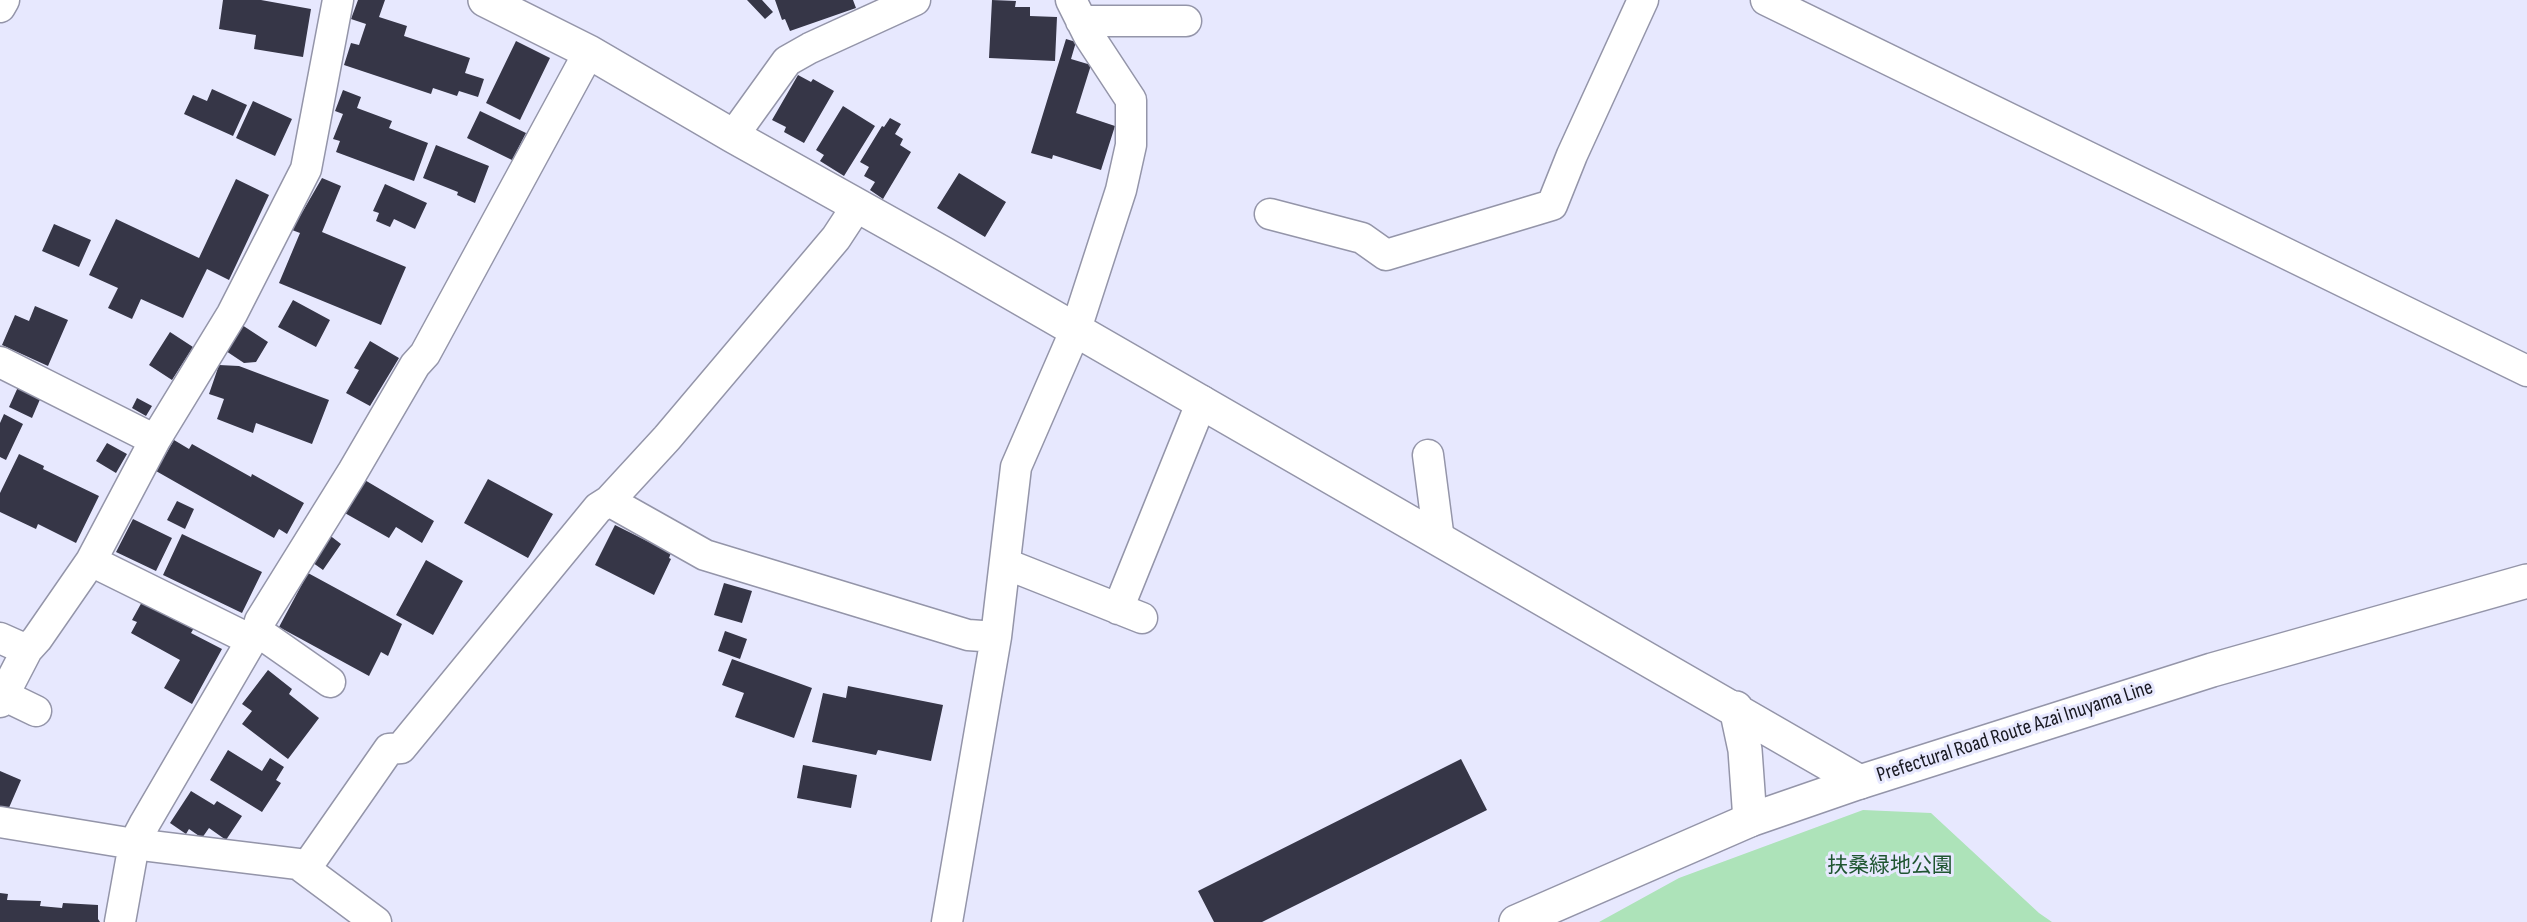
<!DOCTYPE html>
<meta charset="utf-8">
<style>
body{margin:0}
canvas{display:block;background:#e7e8fe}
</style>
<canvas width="2527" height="922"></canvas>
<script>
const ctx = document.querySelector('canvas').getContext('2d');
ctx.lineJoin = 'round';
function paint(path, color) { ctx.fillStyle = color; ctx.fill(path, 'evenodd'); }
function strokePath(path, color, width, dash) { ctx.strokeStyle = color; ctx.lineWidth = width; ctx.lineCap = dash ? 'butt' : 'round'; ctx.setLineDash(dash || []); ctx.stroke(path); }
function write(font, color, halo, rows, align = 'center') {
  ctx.font = font + ' "Sofia Sans Condensed","Noto Sans JP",sans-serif'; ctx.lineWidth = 6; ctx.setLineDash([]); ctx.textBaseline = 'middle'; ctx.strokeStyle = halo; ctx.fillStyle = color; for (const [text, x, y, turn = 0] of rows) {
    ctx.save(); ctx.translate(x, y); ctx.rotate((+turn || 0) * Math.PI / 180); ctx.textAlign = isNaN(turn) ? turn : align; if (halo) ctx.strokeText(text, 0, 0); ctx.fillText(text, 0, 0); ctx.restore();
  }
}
paint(new Path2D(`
 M1863,810L1931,813L2039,913L2052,922H1599L1679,878Z`), '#ade3b9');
paint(new Path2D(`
 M223,0H261L311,9L303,57L254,49L256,35L219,29Z
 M358,0H385L379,17L407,26L404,36L470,58L465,73L484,79L478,97L459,91L457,96L433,88L431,94L344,65L351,43L359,45L366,24L351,19Z
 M747,0H762L773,12L765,19Z
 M775,0H853L856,8L790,31L785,19L782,20Z
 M992,0L1016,1L1015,7H1030V16L1057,17L1055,61L989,58Z
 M1066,39L1076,42L1071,59L1091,65L1076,113L1115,126L1101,170L1053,155L1052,159L1031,153Z
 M516,41L550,58L520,120L486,103Z
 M798,75L811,82L813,79L834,91L804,143L784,132L786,127L772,120Z
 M212,89L247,105L233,136L184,114L193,95L207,101Z
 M343,90L361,97L357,108L392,121L389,128L428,143L414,181L336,152L340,141L333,139L343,114L335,111Z
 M253,101L292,119L275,156L236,138Z
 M843,106L875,126L844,176L820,161L824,155L816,150Z
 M480,111L526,133L512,160L467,138Z
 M890,118L901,124L895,134L903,139L900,145L911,152L883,199L870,190L875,182L864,176L869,167L860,162L882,126L884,127Z
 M436,145L489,166L475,203L457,195L458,192L423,178Z
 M959,173L1006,202L985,237L937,208Z
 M322,178L341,186L322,232L406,267L381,325L279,283L300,233L292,230Z
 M236,179L269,195L229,280L207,269L183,318L141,299L132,319L108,308L118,288L89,275L116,219L199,258Z
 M385,184L427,203L415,229L394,219L390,227L376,221L379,213L373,211Z
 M54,224L91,240L79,267L42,251Z
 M293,300L330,320L316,347L278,327Z
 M35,306L68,320L48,366L2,345L15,315L29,321Z
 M242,325L268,342L256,362L244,363L226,351Z
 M170,332L193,347L172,380L149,365Z
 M370,341L399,358L370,406L346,393L359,370L354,368Z
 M219,365L239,366L329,400L312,444L256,423L253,433L217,419L224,399L209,394Z
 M18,387L41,397L32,418L9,407Z
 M137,398L152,406L146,416L132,408Z
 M4,414L23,424L6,460L0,457V423Z
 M174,440L189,449L192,444L251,477L252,474L304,503L287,534L279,529L274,538L156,471Z
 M107,443L127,454L116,473L96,461Z
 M19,454L44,466L43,469L99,496L76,543L38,524L36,529L0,512V493Z
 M363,479L434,521L422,543L396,527L389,538L343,512Z
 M488,479L553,514L528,558L464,523Z
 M177,501L194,509L185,529L167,520Z
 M133,519L172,538L156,571L116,552Z
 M615,525L671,553L669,558L671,559L654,595L595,565Z
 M182,534L262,572L242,613L163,575Z
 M328,534L341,544L323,570L309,560Z
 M426,560L463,581L433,635L396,615Z
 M308,573L402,624L388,656L381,652L369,676L279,627Z
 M724,583L752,591L742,623L714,615Z
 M143,600L194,628L191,633L222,649L192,704L164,688L180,660L131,633L137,622L132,620Z
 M725,631L747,639L740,659L718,651Z
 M732,659L812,688L794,738L735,717L744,693L722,685Z
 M268,670L292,689L289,694L319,718L288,759L242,724L252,711L242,704Z
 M848,686L943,705L931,761L878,750L876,755L812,742L823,693L846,698Z
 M228,750L262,771L270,758L284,767L276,780L281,783L262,812L210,780Z
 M1461,759L1487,810L1262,922H1214L1198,891Z
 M803,765L857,775L851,808L797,798Z
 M0,771L21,780L8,810L0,806Z
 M191,791L214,805L217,801L242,816L226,840L209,828L202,838L189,829L186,834L170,823Z
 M0,893L8,894L7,900L41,901L40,906L62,908L63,903L98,905V919L100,922H0Z`), '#363647');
const minor = new Path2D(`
 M1766,0L2527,371
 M0,7L4,0
 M1081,21H1186
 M733,136L787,61L810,48L915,0
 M857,206L836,238L667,438L609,501L705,555L968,635L996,637
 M1270,214L1362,238L1386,255L1552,205L1572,155L1643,0
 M0,362L155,440
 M1428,455L1439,540
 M91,561L251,640
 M1006,564L1142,618
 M1118,609L1202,401
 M257,631L330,682
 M0,638L27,650
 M3,695L36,711
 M0,702L27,650L37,639L91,561L155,440L232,314L306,169L338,0
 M0,822L134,844L298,864L376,922
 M306,868L389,749L401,748L598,508L609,501
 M120,922L134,844L145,823L257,631L260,621L352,473L415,365L425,354L589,52
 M947,922L996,637L1016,467L1076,329L1121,190L1131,145V100L1089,36L1071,0`);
const tertiary = new Path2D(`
 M485,0L589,52L733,136L944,254L1860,782
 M1736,708L1745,750L1750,820`);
const secondary = new Path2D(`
 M1516,922L1750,820L1860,782L2212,670L2527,581`);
strokePath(minor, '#9495a9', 33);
strokePath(tertiary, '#9495a9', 36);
strokePath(secondary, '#9495a9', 36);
strokePath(minor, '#fff', 30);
strokePath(tertiary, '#fff', 33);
strokePath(secondary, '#fff', 33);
write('21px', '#181820', '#e7e8fe', [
 ["Prefectural Road Route Azai Inuyama Line",2015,732,-18]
]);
write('21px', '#1f5531', '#e7e8fe', [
 ["扶桑緑地公園",1890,867]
]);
</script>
